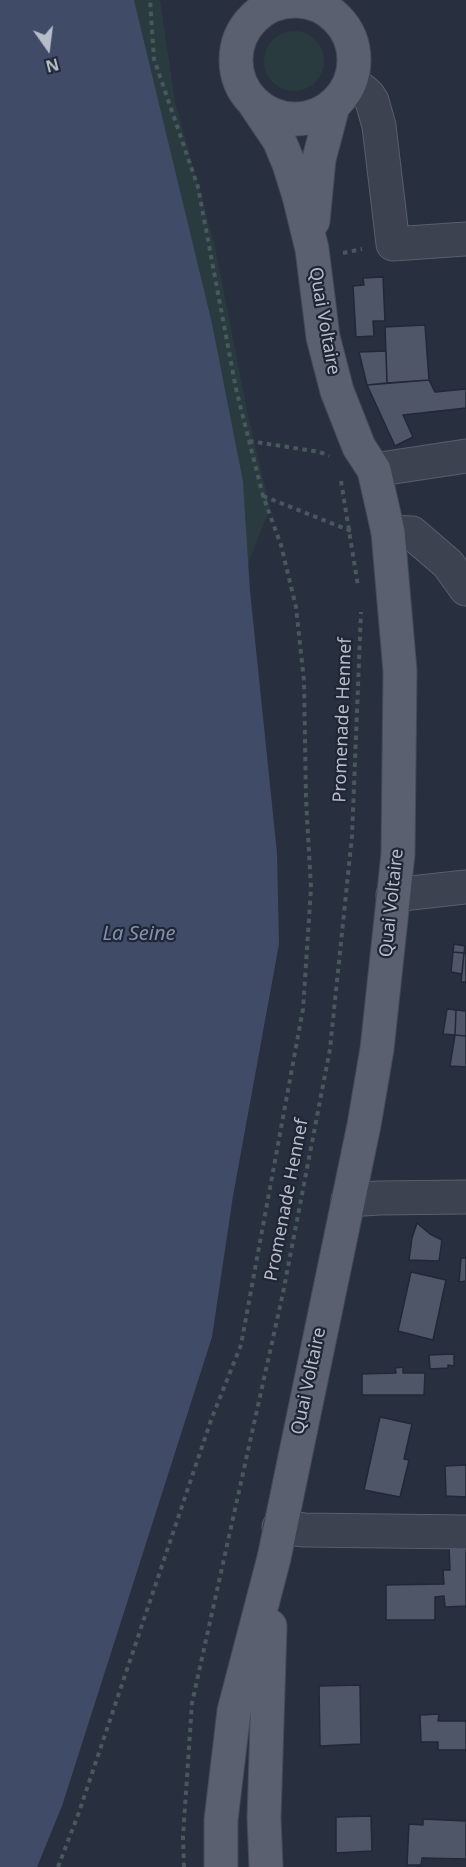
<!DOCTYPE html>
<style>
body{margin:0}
#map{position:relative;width:466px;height:1867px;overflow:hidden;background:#282f3f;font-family:"Noto Sans",sans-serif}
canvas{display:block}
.north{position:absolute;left:18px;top:18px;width:60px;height:60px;-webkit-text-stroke:4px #202635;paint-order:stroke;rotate:166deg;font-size:16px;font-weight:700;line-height:24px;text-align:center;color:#b8bdca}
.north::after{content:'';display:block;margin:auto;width:21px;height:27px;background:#b8bdca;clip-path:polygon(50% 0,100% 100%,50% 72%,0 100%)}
</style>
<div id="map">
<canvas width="466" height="1867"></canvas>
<div class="north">N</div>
</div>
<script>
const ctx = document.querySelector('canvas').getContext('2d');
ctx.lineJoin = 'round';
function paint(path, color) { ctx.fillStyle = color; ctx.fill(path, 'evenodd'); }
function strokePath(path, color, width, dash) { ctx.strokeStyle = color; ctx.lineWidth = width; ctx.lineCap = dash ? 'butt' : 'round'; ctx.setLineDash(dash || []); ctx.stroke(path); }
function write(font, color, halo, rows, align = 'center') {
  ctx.font = font + ' "Noto Sans",sans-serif'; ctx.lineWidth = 4.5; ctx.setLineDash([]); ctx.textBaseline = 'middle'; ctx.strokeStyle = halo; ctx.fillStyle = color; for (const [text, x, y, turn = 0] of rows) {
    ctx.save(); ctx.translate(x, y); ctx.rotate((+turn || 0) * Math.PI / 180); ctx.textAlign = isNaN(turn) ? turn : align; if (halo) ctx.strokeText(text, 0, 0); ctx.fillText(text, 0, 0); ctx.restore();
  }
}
paint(new Path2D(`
 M134,0H160L175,102L215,247L248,415L270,508L248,564L243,481L212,323Z
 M264 61a30 30 0 1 1 60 0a30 30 0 1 1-60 0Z`), '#2a3b40');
paint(new Path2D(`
 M0,0H134L212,323L243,481L250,591L277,853L279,944L233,1196L212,1337L62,1806L37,1867H0Z`), '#3f4b67');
const building = new Path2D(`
 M383,277L385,321H373L374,336L356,337L353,286L364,285L363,278Z
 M425,325L429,380L387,383L385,327Z
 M386,351L387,383L367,385L359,352Z
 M429,380L435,392L466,389V408L403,415L413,437L395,446L367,385Z
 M454,944L465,946L464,953L453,952Z
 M453,952L464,953L462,974L451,972Z
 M464,953H466V982H461Z
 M447,1009L456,1010L455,1035L443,1034Z
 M456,1010L466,1011V1036L455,1035Z
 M455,1035L466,1036V1067L450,1066Z
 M417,1223L430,1234L442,1240L439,1261L409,1260L412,1238Z
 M461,1258H466V1281L459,1282Z
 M411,1272L446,1280L433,1340L398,1331Z
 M454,1354V1366L448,1365V1368L430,1369L429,1355Z
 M403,1367V1373H425L424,1395H362V1374L396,1373L395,1368Z
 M380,1417L412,1424L404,1459L409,1460L400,1497L364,1490Z
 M466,1465V1497L446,1496L445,1466Z
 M449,1546H466V1606L445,1607L444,1596L435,1597V1620H386V1585L444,1584L443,1570H450Z
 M360,1685L361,1744L320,1746L319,1686Z
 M439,1714L438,1721H466V1750H438V1742H421L420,1715Z
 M371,1816L372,1851L336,1853V1817Z
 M423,1819L466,1821V1859L422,1858L421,1865H407L409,1824L423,1825Z`);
paint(building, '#4e5668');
strokePath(building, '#222837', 1.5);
const minor = new Path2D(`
 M350,83L361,89L368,95L372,101L379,126L393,244L466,239
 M374,470L466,456
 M388,532L412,533L448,564L466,589
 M393,895L466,887
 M348,1200L379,1198L466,1197
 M279,1527L304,1530L466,1532`);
const major = new Path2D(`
 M236 60a59 59 0 1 1 118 0a59 59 0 1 1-118 0Z
 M313,221L319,159L333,106
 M221,1867V1820L234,1711L274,1558L364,1125L377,1049L398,854L400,671L388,532L374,470L359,447L337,391L323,337L312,249L299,196L289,164L279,140L254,103
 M266,1867L264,1818L270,1626`);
strokePath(minor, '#595f6d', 35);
strokePath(major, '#454a59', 35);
strokePath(new Path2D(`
 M343,253L362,249
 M249,441L320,452L329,456
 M341,481L358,586
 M263,496L351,531
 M58,1867L78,1815L211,1420L241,1345L303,1009L311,888L306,799L304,681L296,607L281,545L263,496L236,389L198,187L154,59L150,0
 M184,1867L183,1837L192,1703L283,1293L330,1049L352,836L361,612`), '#48585d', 4, [4.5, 4.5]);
strokePath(minor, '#3c424f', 33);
strokePath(major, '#5a606f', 33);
write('18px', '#b8bdca', '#202635', [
 ["Quai Voltaire",324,321,80],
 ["Promenade Hennef",343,720,-88],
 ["Quai Voltaire",392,903,-84],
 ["Promenade Hennef",287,1200,-79],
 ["Quai Voltaire",309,1381,-78]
]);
write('italic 20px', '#8290af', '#202635', [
 ["La Seine",139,934]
]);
</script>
